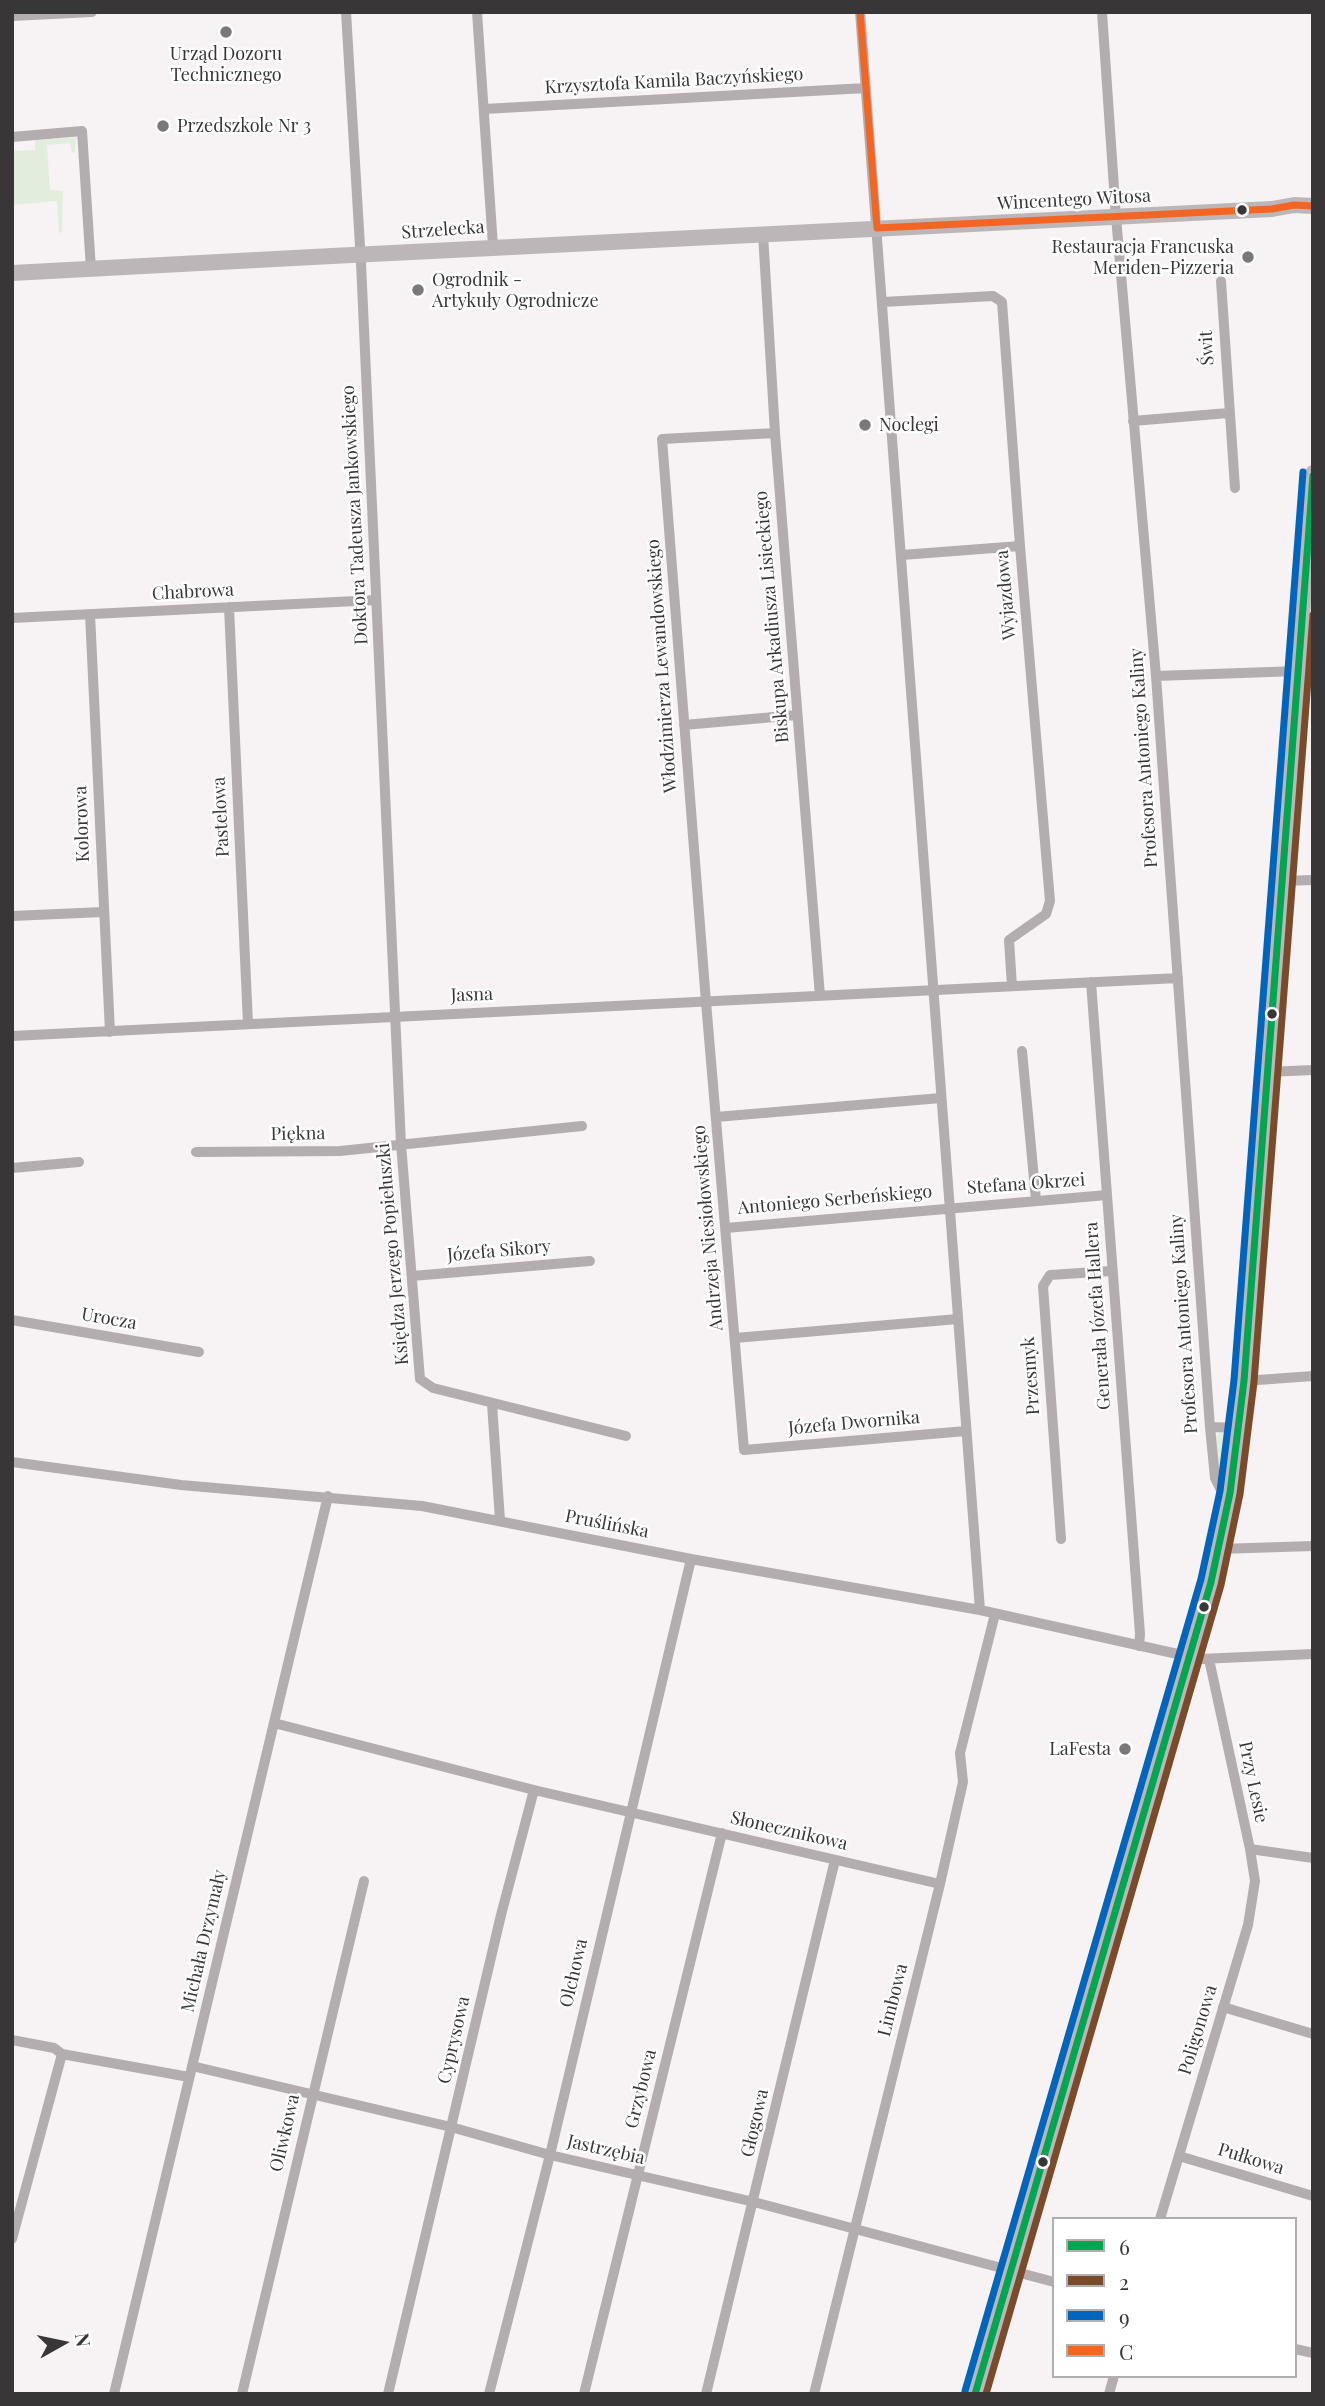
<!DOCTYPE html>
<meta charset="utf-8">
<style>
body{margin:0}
#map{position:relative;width:1325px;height:2406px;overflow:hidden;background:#f7f2f4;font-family:"Playfair Display",serif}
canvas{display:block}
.frame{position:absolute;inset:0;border:14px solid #393637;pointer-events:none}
.legend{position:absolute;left:1052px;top:2217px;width:245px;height:161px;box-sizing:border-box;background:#fff;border:2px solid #b0afaf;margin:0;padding:9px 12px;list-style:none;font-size:21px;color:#393637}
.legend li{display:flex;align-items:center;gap:14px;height:35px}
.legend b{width:35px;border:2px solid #b0afaf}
.north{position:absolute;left:28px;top:2308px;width:70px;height:70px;-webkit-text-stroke:5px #fff;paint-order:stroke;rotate:81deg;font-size:19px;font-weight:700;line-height:28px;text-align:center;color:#393637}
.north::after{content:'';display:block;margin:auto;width:24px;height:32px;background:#393637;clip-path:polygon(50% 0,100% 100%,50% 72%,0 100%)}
</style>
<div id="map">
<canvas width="1325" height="2406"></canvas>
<div class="frame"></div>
<ul class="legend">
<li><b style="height:9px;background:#00a651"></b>6</li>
<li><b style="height:9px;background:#7a4b2a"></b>2</li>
<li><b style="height:9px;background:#0065bd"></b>9</li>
<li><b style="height:9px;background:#f26522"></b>C</li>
</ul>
<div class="north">N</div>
</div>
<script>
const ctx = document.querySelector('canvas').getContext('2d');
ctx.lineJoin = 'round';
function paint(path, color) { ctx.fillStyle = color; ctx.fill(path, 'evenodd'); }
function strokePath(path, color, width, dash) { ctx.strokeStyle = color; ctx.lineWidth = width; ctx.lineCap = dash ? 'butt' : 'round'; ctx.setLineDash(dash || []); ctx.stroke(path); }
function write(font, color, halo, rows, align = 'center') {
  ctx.font = font + ' "Playfair Display",serif'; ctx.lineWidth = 5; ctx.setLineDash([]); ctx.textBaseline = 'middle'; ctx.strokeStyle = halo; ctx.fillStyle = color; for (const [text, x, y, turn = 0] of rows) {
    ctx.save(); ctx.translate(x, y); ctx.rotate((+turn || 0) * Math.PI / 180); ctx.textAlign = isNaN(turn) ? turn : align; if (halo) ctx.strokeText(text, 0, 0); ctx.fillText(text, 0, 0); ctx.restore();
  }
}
paint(new Path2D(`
 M76,137L75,152L72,153L70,143L47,145L50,190L63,191L62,232L59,233L57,201L12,205V151L35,150V140Z
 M1219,1433H1231L1224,1480L1219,1477L1216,1436Z`), '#e2eedd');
strokePath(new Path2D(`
 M346,12L361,263L401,1144L420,1379L433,1388L626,1436
 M477,12L493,246
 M860,12L980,1610
 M1102,12L1116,217L1156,676L1210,1427L1215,1478L1221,1490L1230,1493
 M12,16L92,12
 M484,109L866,88
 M12,137L82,131L91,269
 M763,234L775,433L820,996
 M1221,281L1235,488
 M883,302L993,296L1002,302L1020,546L1050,901L1046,914L1009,940L1012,986
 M1133,421L1228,413
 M775,433L662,439L706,1002L744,1450L966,1431
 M902,555L1020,546
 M229,607L248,1024
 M90,614L110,1032
 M12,618L376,600
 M1156,676L1298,671
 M684,725L797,715
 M1282,881L1313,880
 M12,916L103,912
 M1091,982L1140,1634L1139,1646
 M12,1036L1178,978
 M1022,1051L1036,1200
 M1267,1072L1313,1070
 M716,1117L941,1098
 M196,1152L340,1151L582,1126
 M12,1168L79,1162
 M726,1228L1107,1195
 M412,1276L590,1261
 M12,1320L199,1352
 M735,1338L958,1319
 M1244,1381L1313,1376
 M492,1404L500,1520
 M1210,1427L1240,1428
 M12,1462L181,1485L422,1506L691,1559L980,1610L1200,1659L1313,1654
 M1061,1539L1043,1286L1050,1275L1111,1271
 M1219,1549L1313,1546
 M1209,1659L1250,1849L1313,1858
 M274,1723L534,1790
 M1223,2007L1313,2034
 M12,2040L54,2048L62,2054L189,2077
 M192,2066L451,2127L550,2155L754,2202L1054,2282
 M1179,2156L1313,2196
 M1160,2219L1248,1925L1255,1881L1250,1849
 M12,2239L62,2054
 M1295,2349L1313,2353
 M114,2394L328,1496
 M242,2394L364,1881
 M388,2394L501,1915L534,1790L940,1884
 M489,2394L550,2155L691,1559
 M584,2394L722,1833
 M706,2394L835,1860
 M814,2394L940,1884L963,1782L960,1753L995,1614
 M1109,2394L1114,2376`), '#b3adb0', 10);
strokePath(new Path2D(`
 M12,273C432,251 852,227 1272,209L1294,205L1313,206
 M975,2394L1211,1582L1230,1493L1244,1381L1313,473`), '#bcb6b8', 16);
strokePath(new Path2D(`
 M975,2394L1211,1582L1230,1493L1244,1381L1313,476`), '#00a651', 7);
strokePath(new Path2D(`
 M986,2394L1221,1585L1240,1494L1254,1382L1313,615`), '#7a4b2a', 7);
strokePath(new Path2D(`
 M965,2391L1201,1579L1220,1491L1234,1380L1303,472`), '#0065bd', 7);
strokePath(new Path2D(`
 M860,12L877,228L1272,209L1294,205L1313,206`), '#f26522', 7);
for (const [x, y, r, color] of [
 [226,32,7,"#7c7879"],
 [163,126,7,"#7c7879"],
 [1242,210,6,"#393637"],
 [1248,257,7,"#7c7879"],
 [418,290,7,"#7c7879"],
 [865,425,7,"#7c7879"],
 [1272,1014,6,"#393637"],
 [1204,1607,6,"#393637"],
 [1125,1749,7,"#7c7879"],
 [1043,2162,6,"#393637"]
]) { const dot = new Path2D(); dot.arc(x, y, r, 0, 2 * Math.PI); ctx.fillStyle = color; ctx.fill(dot); strokePath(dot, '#fff', 2.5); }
write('18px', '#393637', '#fff', [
 ["Urząd Dozoru",226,54,"center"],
 ["Technicznego",226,75,"center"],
 ["Przedszkole Nr 3",177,126],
 ["Restauracja Francuska",1234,247,"right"],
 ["Meriden-Pizzeria",1234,268,"right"],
 ["Ogrodnik -",432,280],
 ["Artykuły Ogrodnicze",432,301],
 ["Noclegi",879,425],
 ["LaFesta",1111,1749,"right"]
], 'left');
write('18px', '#393637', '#fff', [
 ["Krzysztofa Kamila Baczyńskiego",674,81,-3],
 ["Wincentego Witosa",1074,200,-3],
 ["Strzelecka",443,230,-4],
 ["Świt",1207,348,-93],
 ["Doktora Tadeusza Jankowskiego",355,515,-93],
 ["Chabrowa",193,592,-3],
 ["Wyjazdowa",1006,595,-95],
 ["Biskupa Arkadiusza Lisieckiego",772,617,-95],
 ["Włodzimierza Lewandowskiego",662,666,-94],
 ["Profesora Antoniego Kaliny",1144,758,-94],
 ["Pastelowa",221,817,-93],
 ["Kolorowa",82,824,-92],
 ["Jasna",472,995,-2],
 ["Piękna",298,1134,-1],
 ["Stefana Okrzei",1026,1184,-4],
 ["Antoniego Serbeńskiego",835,1200,-5],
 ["Andrzeja Niesiołowskiego",708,1228,-95],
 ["Józefa Sikory",499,1251,-5],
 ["Księdza Jerzego Popiełuszki",393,1254,-95],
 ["Generała Józefa Hallera",1098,1316,-94],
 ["Urocza",109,1319,10],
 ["Profesora Antoniego Kaliny",1184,1324,-94],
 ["Przesmyk",1031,1376,-94],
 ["Józefa Dwornika",854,1423,-5],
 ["Pruślińska",607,1524,11],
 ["Przy Lesie",1253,1782,78],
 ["Słonecznikowa",789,1831,13],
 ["Michała Drzymały",204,1941,-77],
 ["Olchowa",574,1973,-77],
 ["Limbowa",893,2000,-76],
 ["Poligonowa",1198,2030,-73],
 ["Cyprysowa",454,2040,-77],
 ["Grzybowa",641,2089,-76],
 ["Głogowa",755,2123,-77],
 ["Oliwkowa",285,2133,-77],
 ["Jastrzębia",606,2150,13],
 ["Pułkowa",1251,2159,17]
]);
</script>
